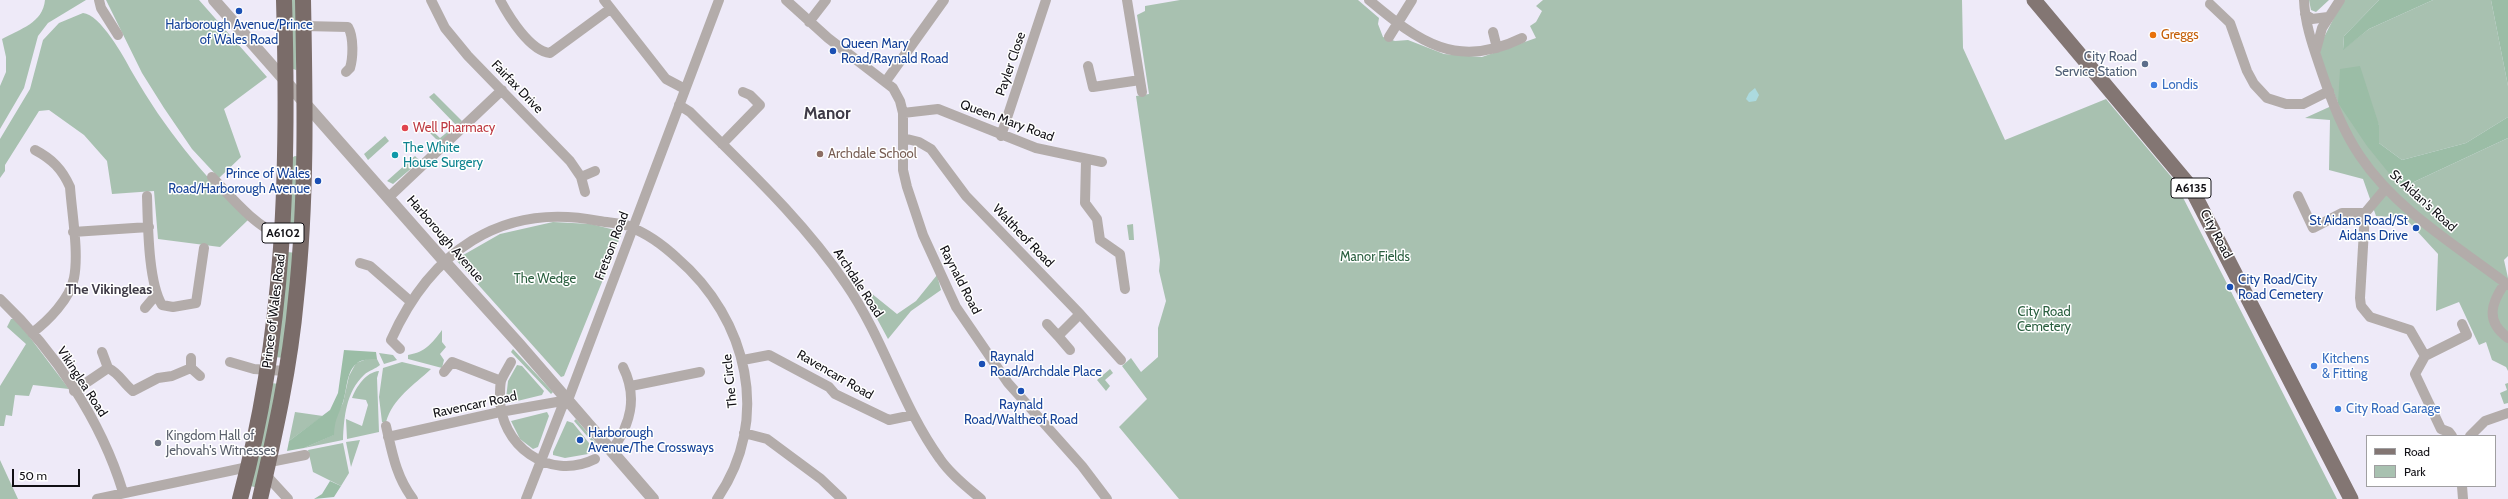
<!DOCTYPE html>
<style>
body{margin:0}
#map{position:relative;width:2508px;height:499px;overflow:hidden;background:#eeeaf8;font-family:Cabin,sans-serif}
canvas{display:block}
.legend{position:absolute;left:2366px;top:435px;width:130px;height:52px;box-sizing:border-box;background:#fff;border:1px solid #a09fa1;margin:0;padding:5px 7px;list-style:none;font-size:12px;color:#111015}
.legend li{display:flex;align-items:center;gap:8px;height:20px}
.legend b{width:20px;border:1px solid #a09fa1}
.scale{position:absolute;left:12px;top:469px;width:68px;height:18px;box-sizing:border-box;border:2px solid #111015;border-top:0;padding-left:5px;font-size:12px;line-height:14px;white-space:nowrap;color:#111015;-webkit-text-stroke:3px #fff;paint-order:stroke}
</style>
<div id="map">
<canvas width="2508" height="499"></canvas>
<ul class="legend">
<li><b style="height:5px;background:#837673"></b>Road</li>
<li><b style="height:11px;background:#a8c1b0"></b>Park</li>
</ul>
<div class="scale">50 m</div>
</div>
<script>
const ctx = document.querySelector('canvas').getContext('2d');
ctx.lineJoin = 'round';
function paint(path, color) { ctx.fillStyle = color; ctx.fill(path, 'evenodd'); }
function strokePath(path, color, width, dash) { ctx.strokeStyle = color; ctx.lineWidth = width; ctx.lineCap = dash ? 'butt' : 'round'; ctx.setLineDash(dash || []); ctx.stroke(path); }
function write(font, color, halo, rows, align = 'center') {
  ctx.font = font + ' Cabin,sans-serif'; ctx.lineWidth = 3; ctx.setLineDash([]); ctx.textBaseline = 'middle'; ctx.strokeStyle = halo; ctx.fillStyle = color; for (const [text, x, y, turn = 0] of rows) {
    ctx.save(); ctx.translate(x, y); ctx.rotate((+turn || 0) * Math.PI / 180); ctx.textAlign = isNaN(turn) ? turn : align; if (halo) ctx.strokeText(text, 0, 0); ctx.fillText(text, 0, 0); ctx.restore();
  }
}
paint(new Path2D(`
 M45,0H86L48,23L38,36L24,88L0,129V86L6,72V57L2,39C20,29 43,23 45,0Z
 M106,0H199L267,77L224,109L241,157L219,178L192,149L164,108L142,73Z
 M288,0H299L296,70L290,68Z
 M1180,0H1358L1379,18L1378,24L1383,37L1395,41L1408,40L1444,54L1482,57L1536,38L1530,26L1536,22L1542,11L1536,6L1543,0H1962L1963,48L2005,140L2106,99L2174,180L2337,499H1179L1119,427L1147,399L1122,366L1131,358L1141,372L1158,357V328L1166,301L1159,271L1160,260L1136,96L1149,94L1137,15L1145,11V6Z
 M2309,0H2329L2316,12L2311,10Z
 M2343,0H2379L2344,36L2343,49L2369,29L2433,0H2491L2508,86V117L2466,143L2402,160L2379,143V125L2340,69L2401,188L2508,138V256L2504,260L2508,278V371L2506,367L2492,360L2486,342L2479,345L2459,302L2436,311L2438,254L2405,218L2376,216L2363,179L2329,170L2330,120L2305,118L2338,103L2317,51Z
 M83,13C100,14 124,57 132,72C166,131 200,171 248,220L220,247L158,239L154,191L112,194L107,161L84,135L49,110L39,111L5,165V171L0,178V139L30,89L43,40L59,23Z
 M434,93L462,121L442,141L436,139L425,128L426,125L440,138L456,125L429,97Z
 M385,136L389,141L368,160L364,154Z
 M295,156L301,157L298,224L288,223L291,158Z
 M415,156L420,161L393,184L387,181Z
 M553,222L591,224L619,231L621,235L564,376L561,377L457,261L458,258L500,234Z
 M1133,224L1134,240H1129L1127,225Z
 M287,252L297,253L284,358L275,357Z
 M937,275L941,290L911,311L888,339L868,302L871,293L897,314L916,301Z
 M11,319H16L69,389L33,385L29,396L15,395L12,416L6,415L4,426H0V386L26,344L7,327Z
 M442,330V342L446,347L440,354L444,360L442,368L408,359V355C426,352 432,343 442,330Z
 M513,349L553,392L551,394L511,352Z
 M379,353L393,355L397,360L384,364Z
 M367,359H377L380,365C376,369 369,370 364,375C346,392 344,417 343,440L304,448L333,435L335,418L343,403L349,376L356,363Z
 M402,362L431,369C414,385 393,398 386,422H382L379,397L383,368Z
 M517,365L522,366L544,391L542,395L509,403L506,399L508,381Z
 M1110,369L1113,373L1105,380L1110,386L1106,391L1097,380Z
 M379,371L377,378L379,432L347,439L346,419L362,426L368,405L366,400L352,398C356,387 366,372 379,371Z
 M270,383L280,384L259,488L250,486Z
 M2508,383V403L2504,404L2500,393L2507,390L2505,384Z
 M295,412L323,416L289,441Z
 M547,412L549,416L538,447L533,449L520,439L511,421Z
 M576,419L596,443L594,444L574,421Z
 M567,421L573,423L593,448L588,454L565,458L553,455V452Z
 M360,440L351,467L346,442Z
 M343,443L349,473L341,486L313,472L308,450Z
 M0,460L18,499H0Z`), '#a8c1b0');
paint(new Path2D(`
 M2379,0H2433L2369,29L2343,50L2344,36Z
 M2491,0H2508V86Z
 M2360,66L2379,125V143L2402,160L2466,143L2508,117V138L2401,188L2367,146L2338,103L2340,69Z
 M344,350L376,352L377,359C371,359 361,359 356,364C346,373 347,390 343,402C338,417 335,418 334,435L304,448L287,451L289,441L330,410L338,393Z
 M330,481L341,486L334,497L314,499L322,494Z`), '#9bbda6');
paint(new Path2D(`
 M1755,88L1759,95L1756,101L1749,102L1746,99L1749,93Z`), '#acdadf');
strokePath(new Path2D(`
 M99,0L101,8L118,35
 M431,0L445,28L468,56L570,161L581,177L585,192
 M500,0C509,17 530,51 550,53L610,9
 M604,0L666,79L685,89
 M786,0L828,38L893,88L900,101L903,113V170L907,187L923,235L956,307L1008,383L1082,466L1107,499
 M1127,0L1142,92
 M1369,0C1419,42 1457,70 1522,38
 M2304,0C2305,26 2314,49 2322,73C2332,102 2343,131 2360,156C2396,210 2457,246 2508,285
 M2210,4L2230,23L2247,71L2254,84L2267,98L2286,104H2303L2329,91
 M2305,14L2312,19L2328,17
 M809,22L826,0
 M304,26L348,27C354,37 353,58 350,68L346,72
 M1493,32L1497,48
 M1389,37L1412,0
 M2316,50L2322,28L2340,0
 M1088,66L1093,87L1140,80
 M886,81L944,0
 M679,105L690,112C744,166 803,220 846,284C884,339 901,405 940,459C951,475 967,487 981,499
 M903,113L938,109L1036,148L1102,162
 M1001,136L1046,0
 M903,138L919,142L931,149L966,196L1080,314L1121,360
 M722,144L760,105L750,95L743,92
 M1086,160L1085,203L1097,219L1100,240L1120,254L1125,289
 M212,177C229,195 258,230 283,236
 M581,177L595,171
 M2386,188L2365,213L2360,298L2361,306L2370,317L2410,330L2425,356L2415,374L2441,429L2449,432L2452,436
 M147,196C148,224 148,282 162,305L173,307L196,303L204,248
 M2298,196L2313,228L2342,213H2365
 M389,197L502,90
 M632,228C648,234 665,247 677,258C748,319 772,420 717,499
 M73,232L149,227
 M360,263L370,266L410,301
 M2505,283C2491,303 2485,321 2508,338
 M0,299C55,351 101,420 123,492
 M145,308L156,295
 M1047,324L1058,336
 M32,333C48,321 70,299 74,278C79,252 72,215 70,187C62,169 52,159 35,150
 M400,349L391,340C430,253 500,201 599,221C610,223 622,223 632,227
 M1070,350L1058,336L1080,314
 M102,352L108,368
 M2425,356L2467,335L2462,324
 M191,358V368L200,376
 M743,360L769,355L829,387L835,394L889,420L913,415
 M230,362L254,369L286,371
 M511,362C508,368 503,375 501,381C500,385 500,392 500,396C499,445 549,482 595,459
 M444,372L452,362L501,381
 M631,386L700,372
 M74,391L108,368C119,373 123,383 133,391L158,378L172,376L191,368
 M386,426C392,452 396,477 413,499
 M744,433L767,439L821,479L842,499
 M2470,436L2485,421L2508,413
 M388,437L500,412L568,400
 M612,450C631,424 638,397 623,367
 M269,460L275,461L305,455
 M265,474L288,499
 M2462,486L2463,499
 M97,499L248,467
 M526,499L562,407L568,400L719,0`), '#b3acaa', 10);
strokePath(new Path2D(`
 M214,0L444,261L519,344L653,499`), '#b3acaa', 12);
strokePath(new Path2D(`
 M2034,0L2190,186L2351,499`), '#837673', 15);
strokePath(new Path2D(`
 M240,499C285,333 289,171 284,0
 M260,499C275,433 290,367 296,299C307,199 305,100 303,0`), '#7a6c69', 16);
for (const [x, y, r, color] of [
 [239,11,4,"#1a4fb4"],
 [2153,35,4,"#e8710a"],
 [833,51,4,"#1a4fb4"],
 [2145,64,4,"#5c6f8a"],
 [2154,85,4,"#3f7fe0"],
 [405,128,4,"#e0444e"],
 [820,154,4,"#8d6e63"],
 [395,155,4,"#0f9aa8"],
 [318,181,4,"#1a4fb4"],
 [2416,228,4,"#1a4fb4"],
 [2230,287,4,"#1a4fb4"],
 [982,364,4,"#1a4fb4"],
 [2314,366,4,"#3f7fe0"],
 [1021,391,4,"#1a4fb4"],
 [2338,409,4,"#3f7fe0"],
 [580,440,4,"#1a4fb4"],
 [158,443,4,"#6b7280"]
]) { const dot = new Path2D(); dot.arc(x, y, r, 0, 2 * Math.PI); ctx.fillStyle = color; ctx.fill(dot); strokePath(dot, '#fff', 1.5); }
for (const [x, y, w] of [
 [2191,188,40],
 [283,233,42]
]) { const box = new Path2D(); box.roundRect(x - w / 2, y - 10, w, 20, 3); ctx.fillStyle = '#fff'; ctx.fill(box); strokePath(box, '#111015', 1); }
write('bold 12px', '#111015', null, [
 ["A6135",2191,188],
 ["A6102",283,233]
]);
write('13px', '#164399', '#fff', [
 ["Harborough Avenue/Prince",239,25,"center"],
 ["of Wales Road",239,40,"center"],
 ["Queen Mary",841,44],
 ["Road/Raynald Road",841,59],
 ["Prince of Wales",310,174,"right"],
 ["Road/Harborough Avenue",310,189,"right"],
 ["St Aidans Road/St",2408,221,"right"],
 ["Aidans Drive",2408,236,"right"],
 ["City Road/City",2238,280],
 ["Road Cemetery",2238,295],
 ["Raynald",990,357],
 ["Road/Archdale Place",990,372],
 ["Raynald",1021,405,"center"],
 ["Road/Waltheof Road",1021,420,"center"],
 ["Harborough",588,433],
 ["Avenue/The Crossways",588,448]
], 'left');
write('13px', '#c56008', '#fff', [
 ["Greggs",2161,35]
], 'left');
write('13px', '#4e5e75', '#fff', [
 ["City Road",2137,57],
 ["Service Station",2137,72]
], 'right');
write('13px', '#111015', '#fff', [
 ["Payler Close",1011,64,-71],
 ["Fairfax Drive",517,87,46],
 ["Queen Mary Road",1007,121,20],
 ["St Aidan's Road",2423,201,42],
 ["City Road",2216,234,62],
 ["Waltheof Road",1023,236,46],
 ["Harborough Avenue",445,239,49],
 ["Fretson Road",612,246,-69],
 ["Raynald Road",960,280,63],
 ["Archdale Road",858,283,57],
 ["Prince of Wales Road",274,311,-83],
 ["Ravencarr Road",835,375,30],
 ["The Circle",730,381,-96],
 ["Vikinglea Road",82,382,57],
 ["Ravencarr Road",475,405,-12]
]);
write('13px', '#366cbe', '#fff', [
 ["Londis",2162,85],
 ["Kitchens",2322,359],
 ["& Fitting",2322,374],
 ["City Road Garage",2346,409]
], 'left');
write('13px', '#be3a42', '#fff', [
 ["Well Pharmacy",413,128]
], 'left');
write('13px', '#0d838f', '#fff', [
 ["The White",403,148],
 ["House Surgery",403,163]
], 'left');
write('13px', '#785e54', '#fff', [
 ["Archdale School",828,154]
], 'left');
write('13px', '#2a5f3f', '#fff', [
 ["Manor Fields",1375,257],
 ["The Wedge",545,279],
 ["City Road",2044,312],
 ["Cemetery",2044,327]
]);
write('13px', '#5b616d', '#fff', [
 ["Kingdom Hall of",166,436],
 ["Jehovah's Witnesses",166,451]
], 'left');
write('bold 14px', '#3f3b47', '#fff', [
 ["The Vikingleas",109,290]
]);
write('bold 17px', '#3f3b47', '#fff', [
 ["Manor",827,114]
]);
</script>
